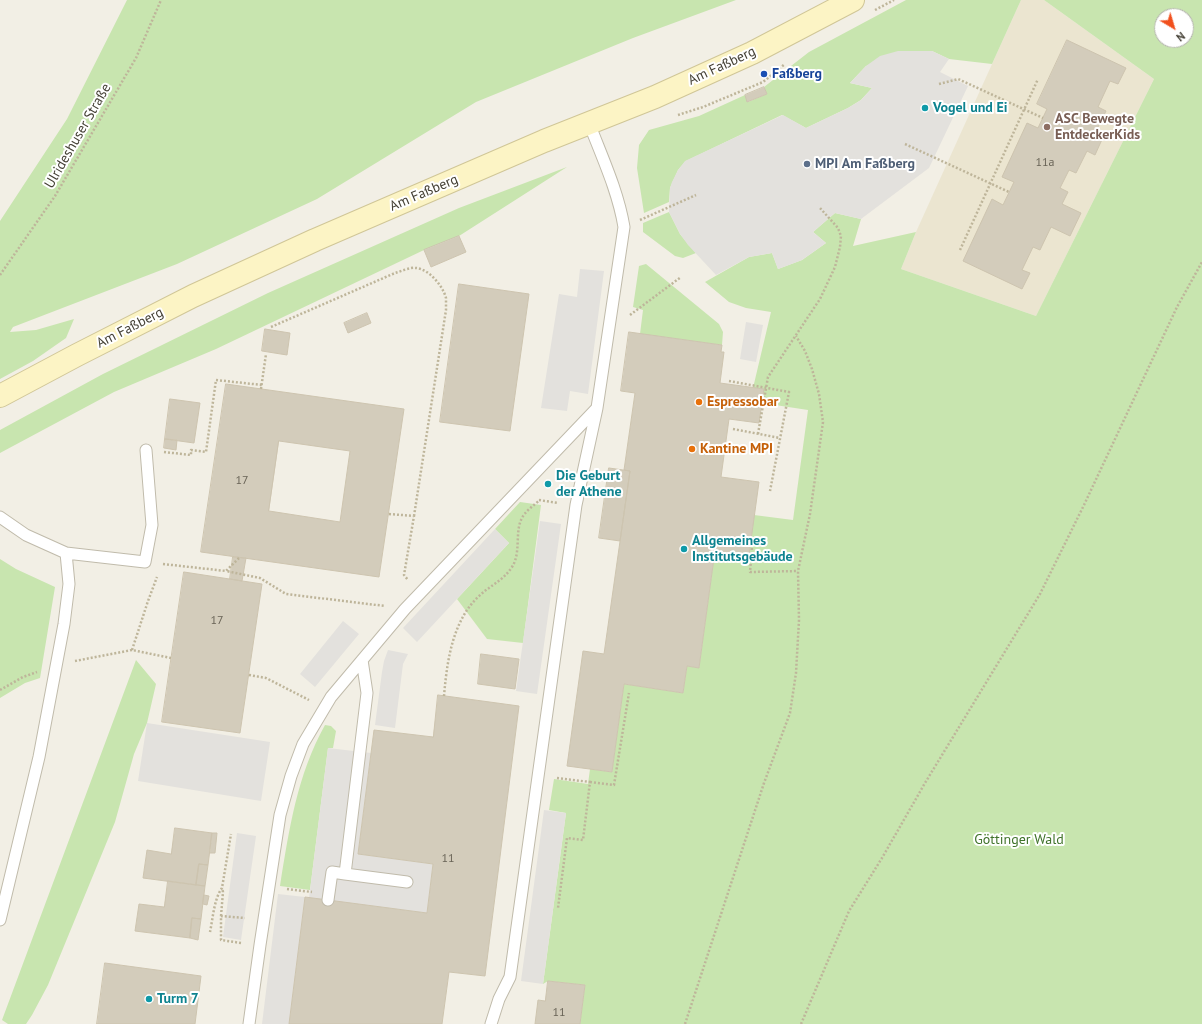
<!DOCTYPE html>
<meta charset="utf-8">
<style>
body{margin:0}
#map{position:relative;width:1202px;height:1024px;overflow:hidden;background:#f2efe5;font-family:"PT Sans",sans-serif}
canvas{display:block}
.north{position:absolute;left:1154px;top:8px;width:40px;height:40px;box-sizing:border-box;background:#fff;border:1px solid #b4b3ae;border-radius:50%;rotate:142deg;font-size:11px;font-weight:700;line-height:16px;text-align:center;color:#444035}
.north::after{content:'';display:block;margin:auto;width:14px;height:18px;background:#f1501d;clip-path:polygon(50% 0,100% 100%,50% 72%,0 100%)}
</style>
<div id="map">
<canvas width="1202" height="1024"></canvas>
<div class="north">N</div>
</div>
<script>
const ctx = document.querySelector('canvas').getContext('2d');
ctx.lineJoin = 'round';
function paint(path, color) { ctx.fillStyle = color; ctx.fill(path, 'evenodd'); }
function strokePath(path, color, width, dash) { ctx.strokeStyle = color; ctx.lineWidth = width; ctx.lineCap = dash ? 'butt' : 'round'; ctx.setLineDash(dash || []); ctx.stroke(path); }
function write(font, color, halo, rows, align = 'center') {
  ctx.font = font + ' "PT Sans",sans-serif'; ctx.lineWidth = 4; ctx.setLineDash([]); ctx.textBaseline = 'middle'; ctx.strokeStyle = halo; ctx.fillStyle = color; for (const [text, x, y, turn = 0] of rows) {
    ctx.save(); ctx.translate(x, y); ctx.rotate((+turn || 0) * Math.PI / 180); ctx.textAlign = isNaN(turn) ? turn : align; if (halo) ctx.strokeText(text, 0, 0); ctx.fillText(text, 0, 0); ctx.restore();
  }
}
paint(new Path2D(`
 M1021,0H1044L1154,79L1036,316L901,269L916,232Z`), '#ebe5d0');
paint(new Path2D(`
 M127,0H736L633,38L476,102L317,199L177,264L13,327L10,332L36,330L74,319L66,338L33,361L0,379V221L67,119Z
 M906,0H1021L992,64L949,59L932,51L866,66L850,83L872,88L861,100L848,108L806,128L782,115L686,161L678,170L670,188L669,202L644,213L637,168L639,145L649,130L699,116L745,95L748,102L767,94L764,87L809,52Z
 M1044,0H1202V1024H580L585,985L548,981L543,984L566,813L549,810L554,779L588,784L590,769L612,772L624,684L683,693L687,666L699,668L714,558L748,562L754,515L793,520L808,410L762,403L753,388L771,312L746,308L729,302L705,282L749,257L772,253L778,269L802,260L826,243L813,232L835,213L861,219L853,246L916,232L901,269L1036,316L1154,79ZM1162,16H1186V40H1162Z
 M567,167L459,236L424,250L216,349L114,392L0,453V430L103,374L268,293L459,208Z
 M669,212L680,234L696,253L683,258L675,256L643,232V223Z
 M646,264L719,324L723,332L722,345L640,334L643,310L633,307L639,266Z
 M520,502L541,505L523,643L487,639L457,599L509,543L495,529Z
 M0,559L16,569L55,587L40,678L25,683L0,698Z
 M136,660L156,684L147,723L134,754L115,822L48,985L32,1015L26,1024H8L2,1020Z
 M325,725L331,726L336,731L333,748H328L310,890L280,886C289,830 297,775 325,725Z`), '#c8e5af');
paint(new Path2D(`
 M898,51H932L949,59L940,72L968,86L929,168L861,219L835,213L813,232L826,243L802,260L778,269L772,253L749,257L716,275L688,245L680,234L669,212L670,188L672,182L678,170L685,161L783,115L806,128L848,108L861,100L872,88L850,83L866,66L880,56Z
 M580,269L604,271L588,394L570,391L567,411L541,408L559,294L577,297Z
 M746,322L763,325L756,362L740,359Z
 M540,521L561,524L537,694L516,691Z
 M495,529L509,543L417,642L403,628Z
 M343,621L359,634L315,687L300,674Z
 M388,650L408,654L403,664L395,728L375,725L382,672L384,661Z
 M147,723L270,742L261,801L138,781Z
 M328,748L371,753L358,854L433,864L427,913L309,898Z
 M544,810L566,813L543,984L521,981Z
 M237,833L256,836L241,940L223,937Z
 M278,894L305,897L289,1024H262Z`), '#e3e1dd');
const building = new Path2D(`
 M1067,40L1126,68L1118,84L1110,81L1098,107L1106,111L1096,131L1104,135L1095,155L1087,151L1076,173L1069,170L1060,188L1068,192L1062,204L1081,213L1070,236L1051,227L1040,250L1033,247L1022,270L1030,273L1022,289L963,261L992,199L1003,205L1014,182L1002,177L1027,123L1038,128L1047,109L1037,104Z
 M764,87L767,94L747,102L745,95Z
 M459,236L466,252L431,267L424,250Z
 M459,284L529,294L510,431L440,422Z
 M367,313L371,323L348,333L344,323Z
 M265,329L290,333L287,355L262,351Z
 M629,332L722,345L721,352H724L720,383L764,389L759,423L729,419L721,477L759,482L748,562L714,558L699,668L687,666L683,693L624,684L612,772L567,766L583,651L604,654L630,471L624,470L635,393L621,391Z
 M226,384L404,409L379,577L201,552ZM279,441L350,451L340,522L269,511Z
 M170,399L200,403L194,443L165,439Z
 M165,439L177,440L176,450L164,448Z
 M609,468L630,471L620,541L599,538Z
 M233,557L246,558L242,581L230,579Z
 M184,572L262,584L240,733L162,722Z
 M481,654L519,659L515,689L478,684Z
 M438,695L519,706L485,976L449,972L442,1024H289L305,897L427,913L433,864L358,854L374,730L433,737Z
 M175,828L212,833L208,865L199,864L196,885L143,878L147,850L171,854Z
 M212,833H217L215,853H210Z
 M199,864L208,865L205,886L196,885Z
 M168,881L205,886L201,919L192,918L190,938L135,931L139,904L164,907Z
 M204,895L209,896L207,905L203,904Z
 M192,918L201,919L198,940L190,938Z
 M105,963L201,976L195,1024H97Z
 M548,981L585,985L580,1024H535L538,1000L545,1001Z`);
paint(building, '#d3ccbb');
strokePath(building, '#cdc4af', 1);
const lane = new Path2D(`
 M0,517L26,535L66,553L145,562L152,525L146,450
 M362,660L367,693L345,874L407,882
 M328,900L332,872L345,874
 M0,920L39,757L64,624L69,584L66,553
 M249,1024L260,945L280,815L291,776L303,744L331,697L405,609L597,408
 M491,1024L499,999L510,977L576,505L597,408L624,227C618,191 602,157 589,123`);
const secondary = new Path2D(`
 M0,396L77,355L193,296L315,240L544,141L655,97L752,53L853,0`);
strokePath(lane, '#c0bbab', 13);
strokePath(secondary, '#d0c697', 24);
strokePath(new Path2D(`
 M875,10L894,0
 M939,84L958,79L1043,118
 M678,115L703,107L763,82L785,64
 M905,144L1009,192
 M640,220L696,195
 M960,250L1038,79
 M0,275L55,196L136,58L161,0
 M630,315L681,277
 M271,327L395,273C402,271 410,267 416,268C429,269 443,286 446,298C446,302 446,306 446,310L414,516
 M729,381L789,392L770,491
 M261,389L266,354
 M733,429L780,438
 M758,434L768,377L820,299L835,267L840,247L841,236L838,228L820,208
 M164,452L191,455V450L206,452L216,380L262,385
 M539,500L558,503
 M389,514L414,516L404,575L408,580
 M752,548L750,572L798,571
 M239,558L226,571L260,578L286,594L385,606
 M163,564L226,571
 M132,650L148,601L157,577
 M75,661L132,650L171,658
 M249,675L266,678L309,700
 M0,690L23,677L37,672
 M444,696C447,662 452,622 478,597C489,586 503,581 512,567C521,553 515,534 521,520C524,512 534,505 540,500
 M557,778L590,782L583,840L567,838L558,908
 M590,782L614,785L629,693
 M287,889L312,892
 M221,916L223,892L222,888
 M210,932C213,918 214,899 222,888L231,834
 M241,943L221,940V916L245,918
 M685,1024L764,783L790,713L796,673L799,620L798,571L810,514L823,422L819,394L812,369L805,351L796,336
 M801,1024L849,911L882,858L925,783L1040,594L1084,505L1177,307L1202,262`), '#beb59a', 2.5, [2, 2]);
strokePath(lane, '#fff', 11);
strokePath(secondary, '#fcf4c5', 22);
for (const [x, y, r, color] of [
 [764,74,4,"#1a4fb4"],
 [925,108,4,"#0f9aa8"],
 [1047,127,4,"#8d6e63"],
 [807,164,4,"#5c6f8a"],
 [699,402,4,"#e8710a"],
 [692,449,4,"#e8710a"],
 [548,484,4,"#0f9aa8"],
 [684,549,4,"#0f9aa8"],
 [149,999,4,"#0f9aa8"]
]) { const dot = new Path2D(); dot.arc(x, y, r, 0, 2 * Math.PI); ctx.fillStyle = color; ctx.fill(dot); strokePath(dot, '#fff', 1.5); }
write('12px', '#686356', null, [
 ["11a",1045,163],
 ["17",242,481],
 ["17",217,621],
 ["11",448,859],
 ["11",559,1013]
]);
write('14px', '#444035', '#fff', [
 ["Am Faßberg",722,66,-25],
 ["Ulrideshuser Straße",78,136,-60],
 ["Am Faßberg",424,193,-23],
 ["Am Faßberg",130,328,-27]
]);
write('bold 14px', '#164399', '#fff', [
 ["Faßberg",772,74]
], 'left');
write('bold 14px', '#0d838f', '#fff', [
 ["Vogel und Ei",933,108],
 ["Die Geburt",556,476],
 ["der Athene",556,492],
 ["Allgemeines",692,541],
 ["Institutsgebäude",692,557],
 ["Turm 7",157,999]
], 'left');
write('bold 14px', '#785e54', '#fff', [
 ["ASC Bewegte",1055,119],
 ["EntdeckerKids",1055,135]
], 'left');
write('bold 14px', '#4e5e75', '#fff', [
 ["MPI Am Faßberg",815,164]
], 'left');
write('bold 14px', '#c56008', '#fff', [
 ["Espressobar",707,402],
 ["Kantine MPI",700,449]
], 'left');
write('14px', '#40732b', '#fff', [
 ["Göttinger Wald",1019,840]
]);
</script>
